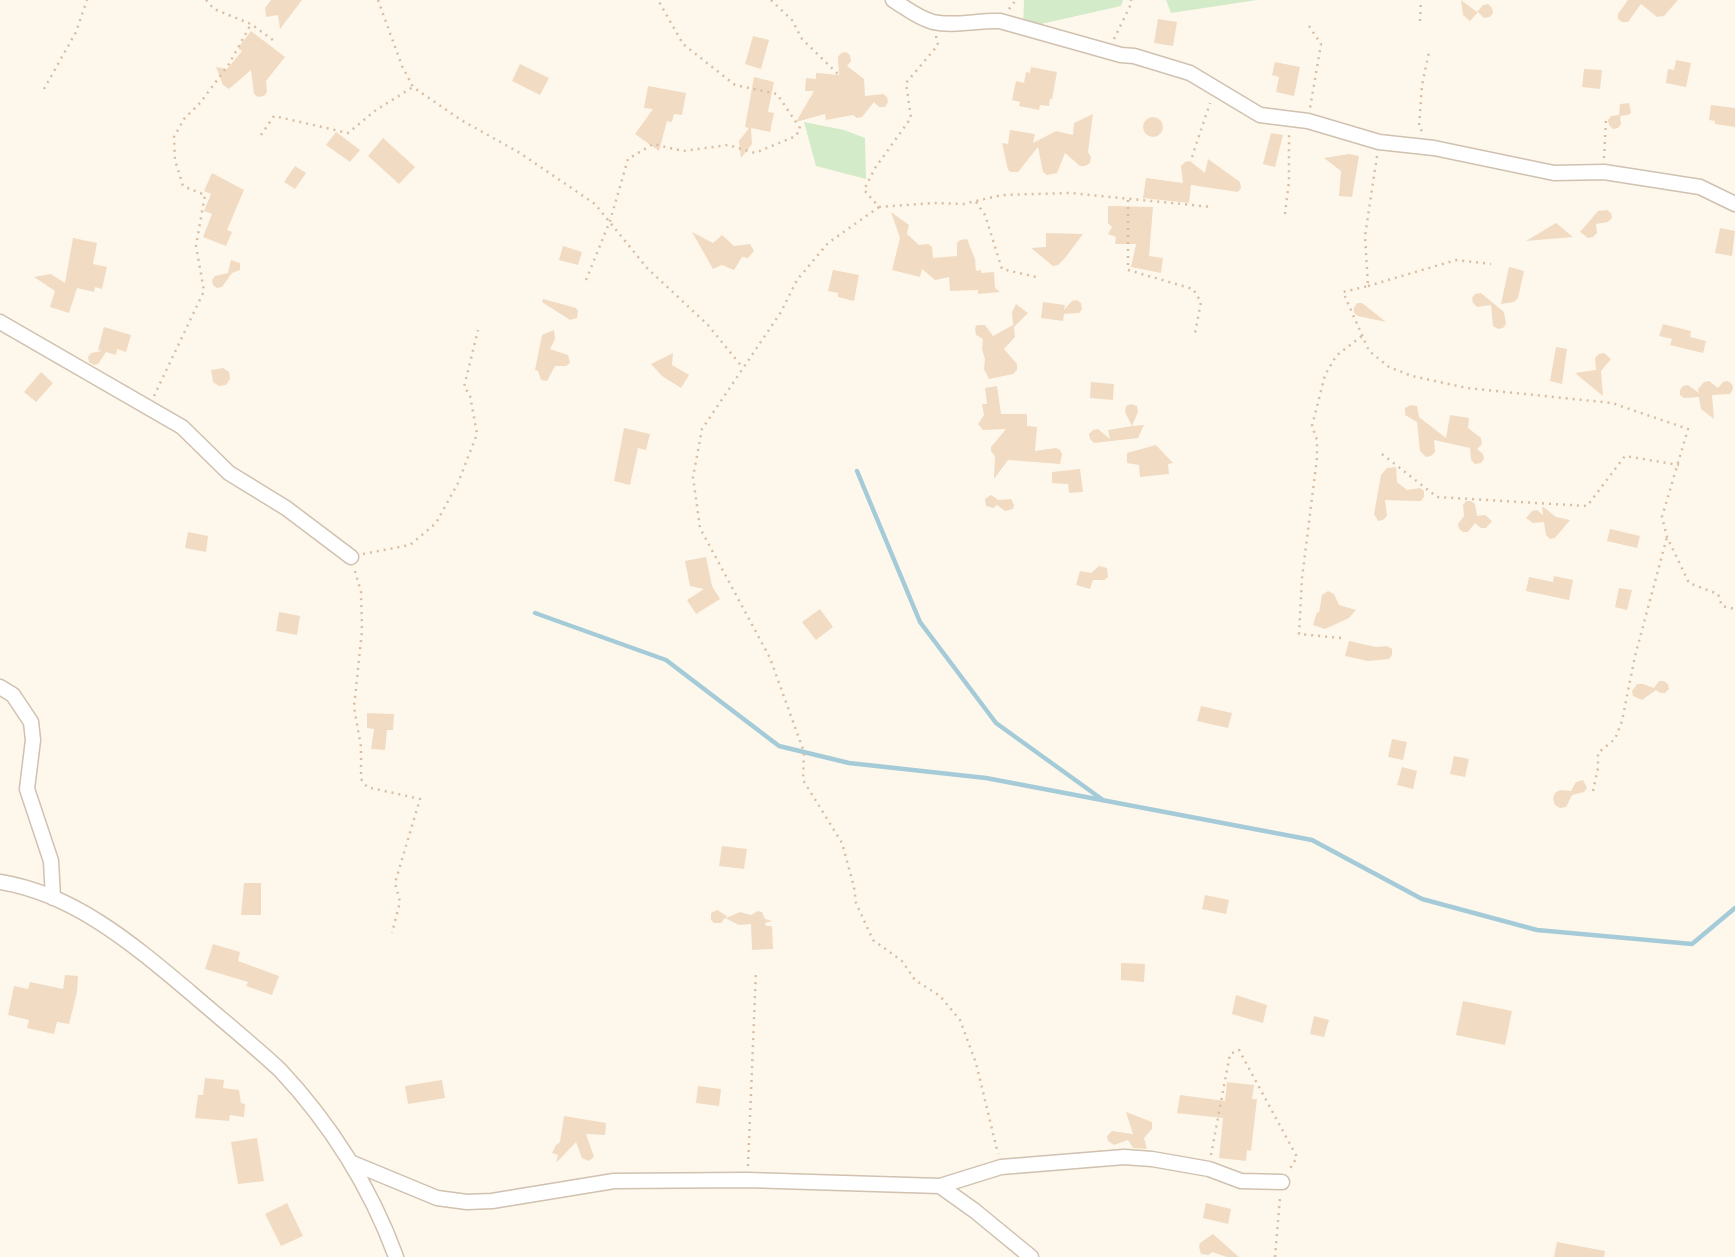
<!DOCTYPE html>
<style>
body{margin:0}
canvas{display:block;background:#fdf8eb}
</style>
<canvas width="1735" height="1257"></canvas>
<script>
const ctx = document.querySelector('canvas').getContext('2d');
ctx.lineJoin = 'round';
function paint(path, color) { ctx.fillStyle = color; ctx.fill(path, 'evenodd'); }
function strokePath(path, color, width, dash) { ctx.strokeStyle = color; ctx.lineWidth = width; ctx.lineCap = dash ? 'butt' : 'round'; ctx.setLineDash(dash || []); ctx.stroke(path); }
paint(new Path2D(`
 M1024,0H1123L1121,6L1023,28Z
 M1166,0H1257L1171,13Z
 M804,122L844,130L865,138L866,179L816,166Z`), '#d3ebc9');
strokePath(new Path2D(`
 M857,471L920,622L996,723L1103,800
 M535,613L666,660L779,746L849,763L986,778L1312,840L1422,899L1537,930L1692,944L1735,908`), '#a5cbd9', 4.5);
paint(new Path2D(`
 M271,0H302L280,29L278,15L266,17L265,8Z
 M1461,0L1477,12L1483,5L1488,4L1492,8L1493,13L1490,17L1484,18L1478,12L1470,21L1463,15Z
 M1628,0H1678L1664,16L1657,17L1641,4L1628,22H1622L1618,19V14Z
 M1158,19L1177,22L1173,46L1154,43Z
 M251,31L285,57L266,81L267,92L264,96L258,97L254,94L251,70L229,89L223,85L216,67L227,69L242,51L238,48Z
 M753,36L769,40L761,69L745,64Z
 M846,52L850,55L851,61L847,66L864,79L865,96L883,94L887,97L888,102L885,107H879L874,102L862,117L857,118L853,115L826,120L825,114L796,122L814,91H805L806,78L816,79V73L839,75L838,57L841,53Z
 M1676,60L1691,63L1686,87L1666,83L1668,69L1674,70Z
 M1275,62L1300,67L1294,96L1276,92L1279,77L1272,75Z
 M520,64L549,78L540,95L512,81Z
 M1031,67L1057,72L1052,99H1050L1049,106L1040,105L1039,110L1019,106L1020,102L1012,100L1016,81L1024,83L1026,72L1030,73Z
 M1584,69L1602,70L1600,89L1582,87Z
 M754,77L774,82L768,112L774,113L770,132L751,128L752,144L741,158L739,141L749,128L745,127Z
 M648,86L686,93L682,115L674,114L672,122L667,121L659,151L635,134L653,109L644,108Z
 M1629,103L1631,113L1628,115L1620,116L1621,124L1618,128L1613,129L1609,125L1608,120L1611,116L1619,115L1620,104Z
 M1711,105L1735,108V127L1715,124V121L1709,120Z
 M1093,114L1088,152L1091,157L1090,163L1085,166H1080L1065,153L1057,173L1047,175L1043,172L1038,147L1018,172H1011L1008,170L1002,143L1008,144L1010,130L1035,134L1033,143L1056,131L1073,135L1074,123Z
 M1143 127a10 10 0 1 1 20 0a10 10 0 1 1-20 0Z
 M336,132L360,150L350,162L326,145Z
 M1271,133L1283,135L1275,167L1263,164Z
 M383,138L415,167L399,184L368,156Z
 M1349,154L1359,156L1352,197L1339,196L1341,171L1324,158Z
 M1208,159L1240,182L1241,188L1238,192L1191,185L1189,203L1143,198L1146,178L1183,183L1181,166L1185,162L1190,161L1205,173Z
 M295,166L306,173L295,189L284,182Z
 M212,173L244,190L227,230L232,232L226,246L203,237L212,214L204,211L211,194L204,191Z
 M1108,206L1153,207L1149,256L1163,258L1161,273L1131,267L1136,244H1115L1116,237L1108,234L1112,227L1108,223Z
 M1607,210L1611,213L1612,218L1608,222L1596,224L1597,233L1593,237L1588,238L1580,232L1598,211Z
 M891,212L909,225L907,234L919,245L928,244L932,247L933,258L957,256V243L960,240L967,239L975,259L976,271L981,270V273L994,272L995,288L1000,292L978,294V290L950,291L949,277L935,280L922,269L920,277L892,270L900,238Z
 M1556,223L1573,237L1526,241Z
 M1720,228L1735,231L1732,256L1715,253Z
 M692,232L713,243L722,235L734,246L750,244L754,251L748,258L742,257L734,270L722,265L713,269Z
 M1046,233L1083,234L1065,258L1058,265L1053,266L1031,248L1046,247Z
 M73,238L97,243L93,264L107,267L102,289L95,287L94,292L77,288L69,313L50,307L55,291L34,277L51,274L65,283Z
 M563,246L582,252L578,265L559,260Z
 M231,260L240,263V270L232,273L222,287L217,288L213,285L212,280L215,276L228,273Z
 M1509,267L1524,271L1518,298L1514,302L1501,304Z
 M833,270L859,275L854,301L838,297V293L828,291Z
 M1481,293L1504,312L1506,324L1503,328L1498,329L1493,326L1491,305L1477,307L1473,303L1472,298L1475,294Z
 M543,299L576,308L578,311L577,318L570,320L542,302Z
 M1077,300L1081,303L1082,309L1079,313L1064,314L1063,321L1041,318L1043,302L1065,305L1064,310L1072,301Z
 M1357,303H1362L1386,322L1358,316L1354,313V308Z
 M1016,304L1028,313L1014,327L1015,337L1004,349L1017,364V370L1013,374L989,379L984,369L985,359L982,349L983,339L976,335L975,328L977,325H985L993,336L1013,325L1012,312Z
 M1663,324L1691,331L1690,337L1706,341L1703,353L1670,345L1672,339L1659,336Z
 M104,327L131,335L126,352L117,349L116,355L106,352L98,364L94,365L89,362L88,357L91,353L102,351L98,350Z
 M554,330L555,339L550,349L568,355L570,363L566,366H555L547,381L541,380L538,371L535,370L542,335Z
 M1556,347L1567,349L1562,384L1550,381Z
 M673,353L672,365L689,375L681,388L662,376L651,364Z
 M1604,353L1611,359L1601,371L1603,396L1575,373L1596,370L1595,358L1599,354Z
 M223,368L229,372L230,379L226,385L219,386L213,382L211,370Z
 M41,372L53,383L36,402L24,392Z
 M1709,381L1718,388L1723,382L1728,381L1732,384L1733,389L1730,394L1712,395L1714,419L1701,409L1699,397L1684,398L1680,395V390L1683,386L1688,385L1699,393L1698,389L1704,382Z
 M1091,382L1114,384L1113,400L1090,398Z
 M997,386L1001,414H1027V426L1037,427L1035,451L1056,448L1060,450L1062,454L1060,464L1008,460L994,479L995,456L991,451V447L1006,429L983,430L978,424L984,415L982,404H987L985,388Z
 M1131,404L1137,406L1138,412L1132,426L1144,425L1138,438L1094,443L1090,439L1089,434L1093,430L1098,429L1110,439L1108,430L1132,426L1125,412L1126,406Z
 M1410,405L1417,406L1419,417L1446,438L1450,415L1469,418L1468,428L1481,438L1482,444L1477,449L1483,454L1484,459L1481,463L1475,464L1471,460L1470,448L1434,440L1435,452L1431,456L1426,457L1420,451L1417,422L1405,415V408Z
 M624,428L650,434L646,450L638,448L630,485L614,481Z
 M1156,445L1173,463L1168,464L1169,474L1140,477L1139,465L1127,463V453Z
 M1396,467L1397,482L1407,490L1420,488L1424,491V497L1421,501H1416L1385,500L1387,516L1383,520L1378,521L1374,514L1381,475L1387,468Z
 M1080,469L1083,492L1069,493L1068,484L1052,483V472Z
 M991,495L998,500L1011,499L1014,505L1013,509L1005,511L997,505L993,508L986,506L985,499Z
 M1466,501H1471L1475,504L1477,516L1485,515L1492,521L1486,528H1481L1475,523L1468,532H1463L1459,529L1458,524L1464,516L1463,505Z
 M1542,506L1556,517L1570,520L1555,538L1550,539L1546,535L1544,522L1533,523L1526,518L1532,511L1537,510L1543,515Z
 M1610,529L1640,536L1637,548L1607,541Z
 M188,532L208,536L206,552L185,548Z
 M706,557L712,586L720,599L696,614L687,600L704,589L690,586L685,561Z
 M1099,566L1107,568L1108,577L1104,580H1093L1090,589L1076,585L1080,571L1091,573Z
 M1554,576L1573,580L1569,600L1526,591L1529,577L1553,582Z
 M1619,588L1632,590L1627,610L1615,607Z
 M1328,591L1334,594L1339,605L1356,610L1349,618L1325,629L1313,625L1317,612L1319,613L1322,595Z
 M820,609L833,627L816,640L802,622Z
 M279,612L300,616L297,635L276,631Z
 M1349,641L1376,647L1387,646L1392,649V655L1389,659L1368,661L1345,656Z
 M1659,681H1664L1668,684L1669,689L1665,693H1660L1656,690L1642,700L1633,696L1632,691L1637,684H1643L1654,688Z
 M1201,706L1232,713L1228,728L1197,721Z
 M367,713L394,714L393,730H387L385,750L371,749L374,729L367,728Z
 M1392,739L1407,742L1403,760L1388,757Z
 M1454,756L1469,759L1465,777L1450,774Z
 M1402,767L1417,771L1413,789L1397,785Z
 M1583,780L1587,788L1584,792L1572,795L1566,807L1560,808L1555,805L1553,799L1555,793L1560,790L1571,791L1576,782Z
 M722,846L747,849L744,869L719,866Z
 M244,883H261V915H241Z
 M1205,895L1229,900L1226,914L1202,909Z
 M717,910L727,916L726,918L740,912L751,915L758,911L762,912L765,919L772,921L765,923L766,926H772L773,949L752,950L751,924L739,925L725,918L721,923H714L711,920V913Z
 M213,944L240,952L238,961L279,976L272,995L246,986L248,982L205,969Z
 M1121,963L1145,964L1144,982L1121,980Z
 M65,975L78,976L77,992L69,1024L57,1022L54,1034L27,1028L29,1020L8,1015L14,986L28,989L30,982L63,989Z
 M1236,995L1267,1005L1263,1023L1232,1014Z
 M1463,1001L1512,1011L1505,1045L1456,1035Z
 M1314,1016L1329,1020L1324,1037L1310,1034Z
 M205,1078L224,1080L223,1088L239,1090L241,1103L245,1104L244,1117L230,1115L229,1121L195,1118L198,1095H203Z
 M442,1080L445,1098L408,1104L405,1086Z
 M1227,1082L1254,1085L1252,1099H1257L1251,1151L1247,1150L1246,1161L1219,1158L1223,1118L1177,1113L1180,1095L1225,1101Z
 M698,1086L721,1089L719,1106L696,1103Z
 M1126,1112L1152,1122V1129L1144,1138L1147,1149L1133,1148L1128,1140L1114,1145L1108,1141L1107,1136L1112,1131L1133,1134Z
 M564,1116L606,1123L605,1135L586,1134L594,1157L589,1161L582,1158L576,1142L556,1163L558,1155L552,1153L556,1145L560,1142Z
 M257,1138L264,1181L238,1184L231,1142Z
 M287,1203L303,1236L281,1246L265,1214Z
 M1206,1203L1231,1209L1228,1224L1203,1218Z
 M1213,1234L1239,1257H1227L1212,1252L1209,1255L1201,1254L1199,1247L1200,1243Z
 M1557,1242L1605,1251L1604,1257H1554Z`), '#f2dbc3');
const minor = new Path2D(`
 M893,0C906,8 918,18 933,22C954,27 978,20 1000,21L1121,55L1134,56L1190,73L1260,115L1308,121L1379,142L1434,148L1554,173L1604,172L1700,187L1735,204
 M0,322L182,427L229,473L286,508L351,557
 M0,687L13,695L31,722L33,740L27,789L51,861L53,898
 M0,882C75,894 135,946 191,993C221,1019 251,1043 280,1070C330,1123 371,1188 396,1257
 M350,1162L437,1198L467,1202L492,1201L614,1181L747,1180L940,1186L1001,1167L1124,1157L1152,1159L1209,1169L1241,1181L1282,1182
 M940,1186L975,1211L1031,1257`);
strokePath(minor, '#d0c1b0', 17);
strokePath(new Path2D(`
 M206,0L214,9L251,24L277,43
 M378,0L402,66L413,87L461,120L520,153L595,204L647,268L708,325L743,368
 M771,0L792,20L802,39L840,76
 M1009,9L1016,0
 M1420,21L1421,0
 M1309,26L1321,44L1310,108
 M936,36L938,45L906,83L911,118L875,168L864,190L879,207L934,203L963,204L1002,195L1070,193L1212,207
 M1114,39L1131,4V0
 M44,89L76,32L87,0
 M1422,131L1419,127L1422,85L1429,52
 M261,135L274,116L348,133L376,110L413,87
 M1377,156L1365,236L1368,286L1343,292L1369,351L1389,367L1412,376L1467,388L1612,403L1688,429L1662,517L1667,537L1689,583L1718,594L1722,606L1735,609
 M1192,157L1210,103
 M1604,158L1606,120
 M1128,200V270L1193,289L1201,302L1195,333
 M976,202L985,215L1002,269L1036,277
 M879,207L828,243L797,280L781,312L702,429L693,477L700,528L770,658L804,752L803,780L842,843L854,887L856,903L873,940L902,961L915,980L940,996L960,1020L976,1063L998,1154
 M1285,214L1289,181V133
 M586,280L610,221L628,159L653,144L683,151L728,145L755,153L796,136L800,128L777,94L735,85L683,44L658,0
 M1368,286L1456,260L1491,264
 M154,396L204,291L196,246L205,195L183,186L175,160L174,137L184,119L200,103L229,64L251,24
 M1382,454L1437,497L1587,506L1625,456L1679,465
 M363,554L410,545L436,523L458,483L477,434L470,395L464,387L478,330
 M355,571L361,592L362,631L354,707L361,747V779L367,787L420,799L395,883L400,902L392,933
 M1341,638L1299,634L1302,578L1317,458V440L1312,426L1325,375L1336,356L1362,336
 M1593,791L1598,768V753L1615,739L1622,721L1635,656L1667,537
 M1211,1155L1230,1054L1239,1050L1297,1157L1290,1169
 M748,1166L756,971
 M1275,1257L1280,1198`), '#d8bea5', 2.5, [2, 5]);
strokePath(minor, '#fff', 14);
</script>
